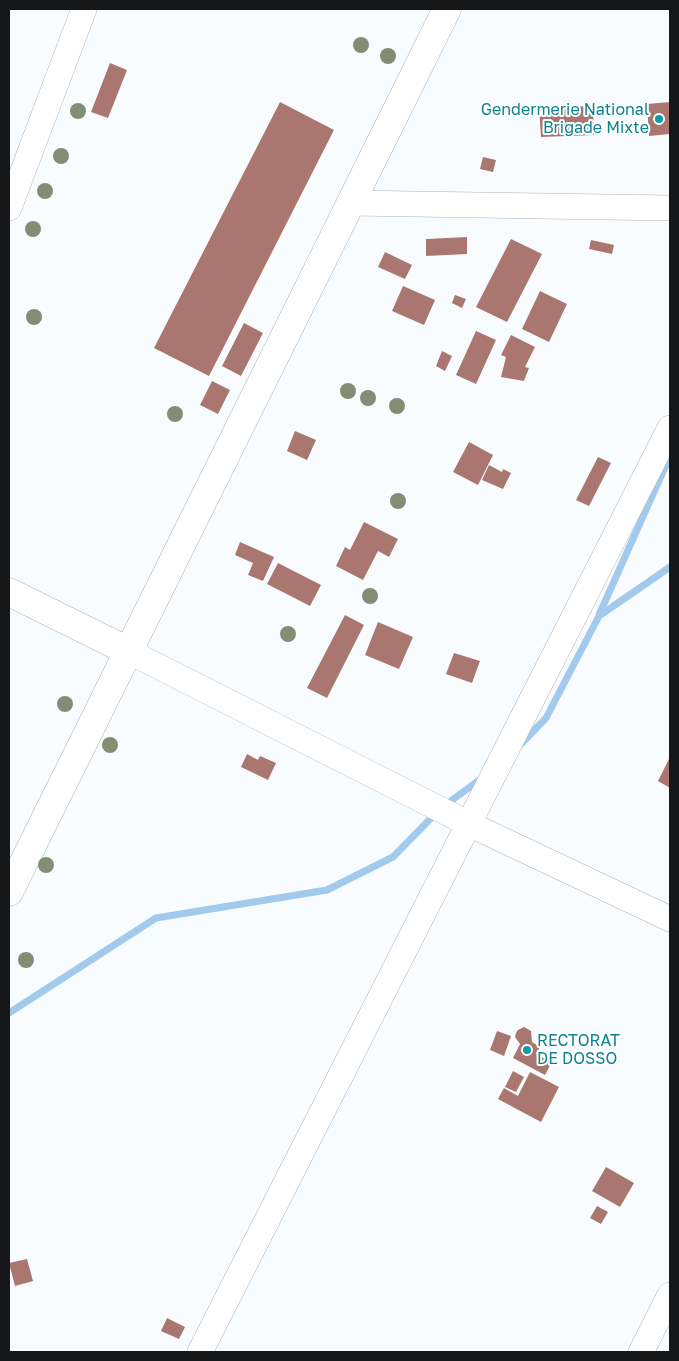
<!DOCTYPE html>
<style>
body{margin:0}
#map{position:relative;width:679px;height:1361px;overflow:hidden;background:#f8fcff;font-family:"Golos Text",sans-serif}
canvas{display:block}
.frame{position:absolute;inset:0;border:10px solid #161718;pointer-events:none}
</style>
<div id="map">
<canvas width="679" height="1361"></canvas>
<div class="frame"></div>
</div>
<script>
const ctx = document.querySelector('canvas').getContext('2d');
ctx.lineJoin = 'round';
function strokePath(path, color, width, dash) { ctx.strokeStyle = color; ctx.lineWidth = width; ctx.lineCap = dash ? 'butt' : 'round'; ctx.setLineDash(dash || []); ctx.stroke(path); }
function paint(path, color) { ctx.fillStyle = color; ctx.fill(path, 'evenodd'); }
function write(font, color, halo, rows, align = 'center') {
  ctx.font = font + ' "Golos Text",sans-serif'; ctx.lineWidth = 4; ctx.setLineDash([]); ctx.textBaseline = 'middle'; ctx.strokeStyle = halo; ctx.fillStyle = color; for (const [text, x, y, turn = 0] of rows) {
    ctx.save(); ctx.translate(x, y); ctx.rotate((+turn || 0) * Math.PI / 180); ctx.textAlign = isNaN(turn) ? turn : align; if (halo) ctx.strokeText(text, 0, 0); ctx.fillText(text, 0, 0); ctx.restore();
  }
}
strokePath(new Path2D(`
 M599,615L670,456
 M520,745L546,718L599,616L670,567
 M444,806L482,778
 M9,1013L156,918L327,890L393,857L436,813`), '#a1caed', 7);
paint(new Path2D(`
 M110,63L127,70L108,118L91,112Z
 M280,102L334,130L209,376L154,348Z
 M670,102V134L649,136L647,104Z
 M593,106L594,135L541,137L539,108Z
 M483,157L496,160L493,172L480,169Z
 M467,237V254L426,256V239Z
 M511,239L542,254L507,322L476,307Z
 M591,240L614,245L612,254L589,249Z
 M385,252L412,265L405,279L378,267Z
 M403,286L435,300L424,325L392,311Z
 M540,291L567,304L549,342L522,329Z
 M455,295L466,299L462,308L452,303Z
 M244,323L263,333L241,376L222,366Z
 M476,331L496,340L476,384L456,375Z
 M511,335L535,347L525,367L529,368L524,381L501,377L506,357L501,355Z
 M442,351L452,356L445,371L436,366Z
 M212,381L230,390L218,414L200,405Z
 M295,431L316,440L307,460L287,451Z
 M469,442L493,455L478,485L453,472Z
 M598,457L611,463L589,506L576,500Z
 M489,465L502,472L503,469L511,473L503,489L482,480Z
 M364,522L398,539L389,557L378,551L363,580L336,566L345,547L350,550Z
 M240,542L274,557L263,581L248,575L253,563L235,555Z
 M278,563L321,585L310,606L267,584Z
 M345,615L364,625L327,698L307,688Z
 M378,622L413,637L399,669L365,655Z
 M454,653L480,661L472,683L446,674Z
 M247,754L258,760L260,756L276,763L268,780L241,767Z
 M670,757V788L658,781Z
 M524,1027L531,1031L532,1042L540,1047L536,1054L552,1062L545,1075L513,1058L520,1044L515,1037L516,1033L518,1030Z
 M497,1031L511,1036L504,1056L490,1050Z
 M513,1071L524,1077L516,1092L505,1087Z
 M530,1072L559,1087L541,1122L498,1099L504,1088L518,1096Z
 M606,1167L634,1183L620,1207L592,1191Z
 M597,1206L608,1212L601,1224L590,1218Z
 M27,1259L33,1281L15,1286L9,1263Z
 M167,1318L185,1327L179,1339L161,1331Z`), '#aa7770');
const minor = new Path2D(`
 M350,203L670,208
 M9,208L84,9
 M128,651L469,824L670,919
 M200,1352L670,428
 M641,1352L670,1295`);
const major = new Path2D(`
 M9,592L128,651`);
const highway = new Path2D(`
 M9,892L447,9`);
strokePath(minor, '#aeb2b6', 26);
strokePath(major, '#aeb2b6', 29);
strokePath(highway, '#aeb2b6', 29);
strokePath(minor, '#fff', 25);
strokePath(major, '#fff', 28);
strokePath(highway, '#fff', 28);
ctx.fillStyle = '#838d73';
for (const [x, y] of [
 [361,45],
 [388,56],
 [78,111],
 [61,156],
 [45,191],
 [33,229],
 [34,317],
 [348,391],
 [368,398],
 [397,406],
 [175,414],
 [398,501],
 [370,596],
 [288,634],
 [65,704],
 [110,745],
 [46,865],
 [26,960]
]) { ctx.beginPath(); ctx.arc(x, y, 8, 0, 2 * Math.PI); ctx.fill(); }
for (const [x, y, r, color] of [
 [659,119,5,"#0f9aa8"],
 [527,1050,5,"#0f9aa8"]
]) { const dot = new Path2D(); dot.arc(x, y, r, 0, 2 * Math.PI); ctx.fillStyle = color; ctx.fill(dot); strokePath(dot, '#fff', 2); }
write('16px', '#0d838f', '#fff', [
 ["Gendermerie National",649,110],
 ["Brigade Mixte",649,128],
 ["RECTORAT",537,1041,"left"],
 ["DE DOSSO",537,1059,"left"]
], 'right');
</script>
